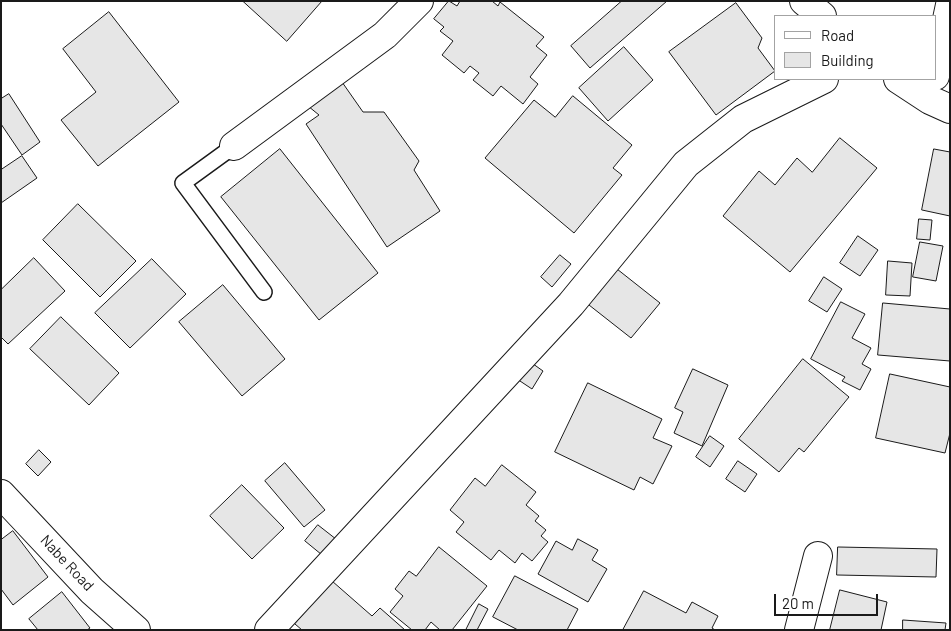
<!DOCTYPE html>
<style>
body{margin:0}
#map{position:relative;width:951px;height:631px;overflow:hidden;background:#fff;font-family:Barlow,sans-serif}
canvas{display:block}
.frame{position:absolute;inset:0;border:2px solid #1a1a1a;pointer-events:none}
.legend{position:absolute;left:774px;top:15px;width:162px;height:65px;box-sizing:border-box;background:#fff;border:1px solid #a3a3a3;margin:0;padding:6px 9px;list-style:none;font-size:15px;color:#1a1a1a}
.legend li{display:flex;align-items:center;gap:10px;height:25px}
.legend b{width:25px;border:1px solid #a3a3a3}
.scale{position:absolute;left:774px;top:594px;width:104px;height:22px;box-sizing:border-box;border:2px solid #1a1a1a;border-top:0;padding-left:6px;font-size:15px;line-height:18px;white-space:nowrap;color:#1a1a1a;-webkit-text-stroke:4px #fff;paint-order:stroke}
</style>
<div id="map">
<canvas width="951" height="631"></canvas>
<div class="frame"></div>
<ul class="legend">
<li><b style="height:6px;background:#fff"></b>Road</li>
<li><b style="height:14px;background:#e6e6e6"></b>Building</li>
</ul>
<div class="scale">20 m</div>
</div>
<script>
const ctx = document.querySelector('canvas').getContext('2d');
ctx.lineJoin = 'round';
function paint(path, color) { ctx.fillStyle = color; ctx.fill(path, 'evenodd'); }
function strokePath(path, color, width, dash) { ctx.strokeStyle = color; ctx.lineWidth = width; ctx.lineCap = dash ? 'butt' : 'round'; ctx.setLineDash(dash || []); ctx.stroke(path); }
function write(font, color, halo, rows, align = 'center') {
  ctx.font = font + ' Barlow,sans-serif'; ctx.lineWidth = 4; ctx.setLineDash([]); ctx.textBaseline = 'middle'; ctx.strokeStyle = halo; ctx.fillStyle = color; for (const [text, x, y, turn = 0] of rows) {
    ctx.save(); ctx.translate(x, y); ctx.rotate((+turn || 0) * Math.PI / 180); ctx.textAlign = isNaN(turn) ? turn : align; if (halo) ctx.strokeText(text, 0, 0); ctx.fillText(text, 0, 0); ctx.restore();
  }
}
const building = new Path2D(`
 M243,1H322L287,41Z
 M449,1L457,6L460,1H492L498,6L500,2L544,37L536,46L547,55L530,77L538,84L523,104L501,86L493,96L473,80L479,73L470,66L464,73L442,55L453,41L440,31L444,27L434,19Z
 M622,1H667L590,68L571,46Z
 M736,3L762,38L758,48L775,71L716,115L669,52Z
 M109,12L179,102L98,166L61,120L96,92L63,49Z
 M624,47L653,80L608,121L579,88Z
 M342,82L363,112H384L419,161L414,170L440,211L387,247L306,124L319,115L308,106Z
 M9,94L40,142L22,155L1,124V99Z
 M573,96L632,145L613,168L622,175L574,233L485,158L534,100L555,117Z
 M840,138L877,168L790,272L723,216L759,171L775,185L797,158L812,172Z
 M280,149L378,273L319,320L221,197Z
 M934,149L950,152V216L922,210Z
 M22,156L37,178L1,203V170Z
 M78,204L136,261L100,297L43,240Z
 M919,219L932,220L930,240L917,239Z
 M858,236L878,250L860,276L840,263Z
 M920,242L943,246L936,281L913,277Z
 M560,255L571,264L552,287L541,277Z
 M34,258L65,291L8,344L1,337V290Z
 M152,259L186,294L130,348L95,313Z
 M888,261L912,263L910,296L886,295Z
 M617,269L660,303L631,338L589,305Z
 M824,277L842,289L827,312L809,301Z
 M223,285L285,359L242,396L179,322Z
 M841,302L865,314L852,338L871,348L862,364L871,369L860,390L842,381L845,377L811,359Z
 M883,303L950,309V361L878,355Z
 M61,317L119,373L89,405L30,349Z
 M803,359L849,397L804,452L799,448L779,472L739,439Z
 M529,361L543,371L532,389L517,379Z
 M693,369L728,385L702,446L674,433L683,412L675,408Z
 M890,374L950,387V433L945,453L876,438Z
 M588,383L662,419L653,438L672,446L653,484L640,477L634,490L555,452Z
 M710,436L724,446L710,467L696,457Z
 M39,450L51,462L38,476L26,464Z
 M738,461L757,474L745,492L726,479Z
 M285,463L325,510L304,527L265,481Z
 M502,465L536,492L526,505L539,516L535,521L546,530L541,536L548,542L532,561L522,553L515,563L499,550L491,560L456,532L464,522L450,510L475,478L485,486Z
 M242,485L284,528L252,559L210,516Z
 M318,525L341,543L327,559L305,541Z
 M13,531L48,577L13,605L1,589V540Z
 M578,539L598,550L592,560L607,569L588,602L538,574L556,541L572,550Z
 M439,547L487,586L452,630H440L431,622L425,630H412L390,612L403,596L395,589L409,571L416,576Z
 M838,547L937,549L936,577L837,575Z
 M515,576L578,609L567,630H518L493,617Z
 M332,581L372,616L380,608L405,630H302L295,624Z
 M840,590L887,602L881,630H830Z
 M644,591L686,613L692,602L718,616L712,628L715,630H623Z
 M62,592L90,628L87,630H38L29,619Z
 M479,604L488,609L477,630H466Z
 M903,620L946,623L945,630H903Z`);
paint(building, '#e6e6e6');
strokePath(building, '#1a1a1a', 1);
const lane = new Path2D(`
 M234,146L183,183L264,292`);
const street = new Path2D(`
 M804,1L822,16
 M935,76L950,5
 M898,79L930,100L950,109
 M234,146L385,35L419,1
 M1,494L92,591L136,630
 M269,630L571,304L686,164L743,119L824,79
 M799,630L818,556`);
strokePath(lane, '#1a1a1a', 18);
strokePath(street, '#1a1a1a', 30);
strokePath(lane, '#fff', 15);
strokePath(street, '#fff', 28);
write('15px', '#1a1a1a', '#fff', [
 ["Nabe Road",67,563,47]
]);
</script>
